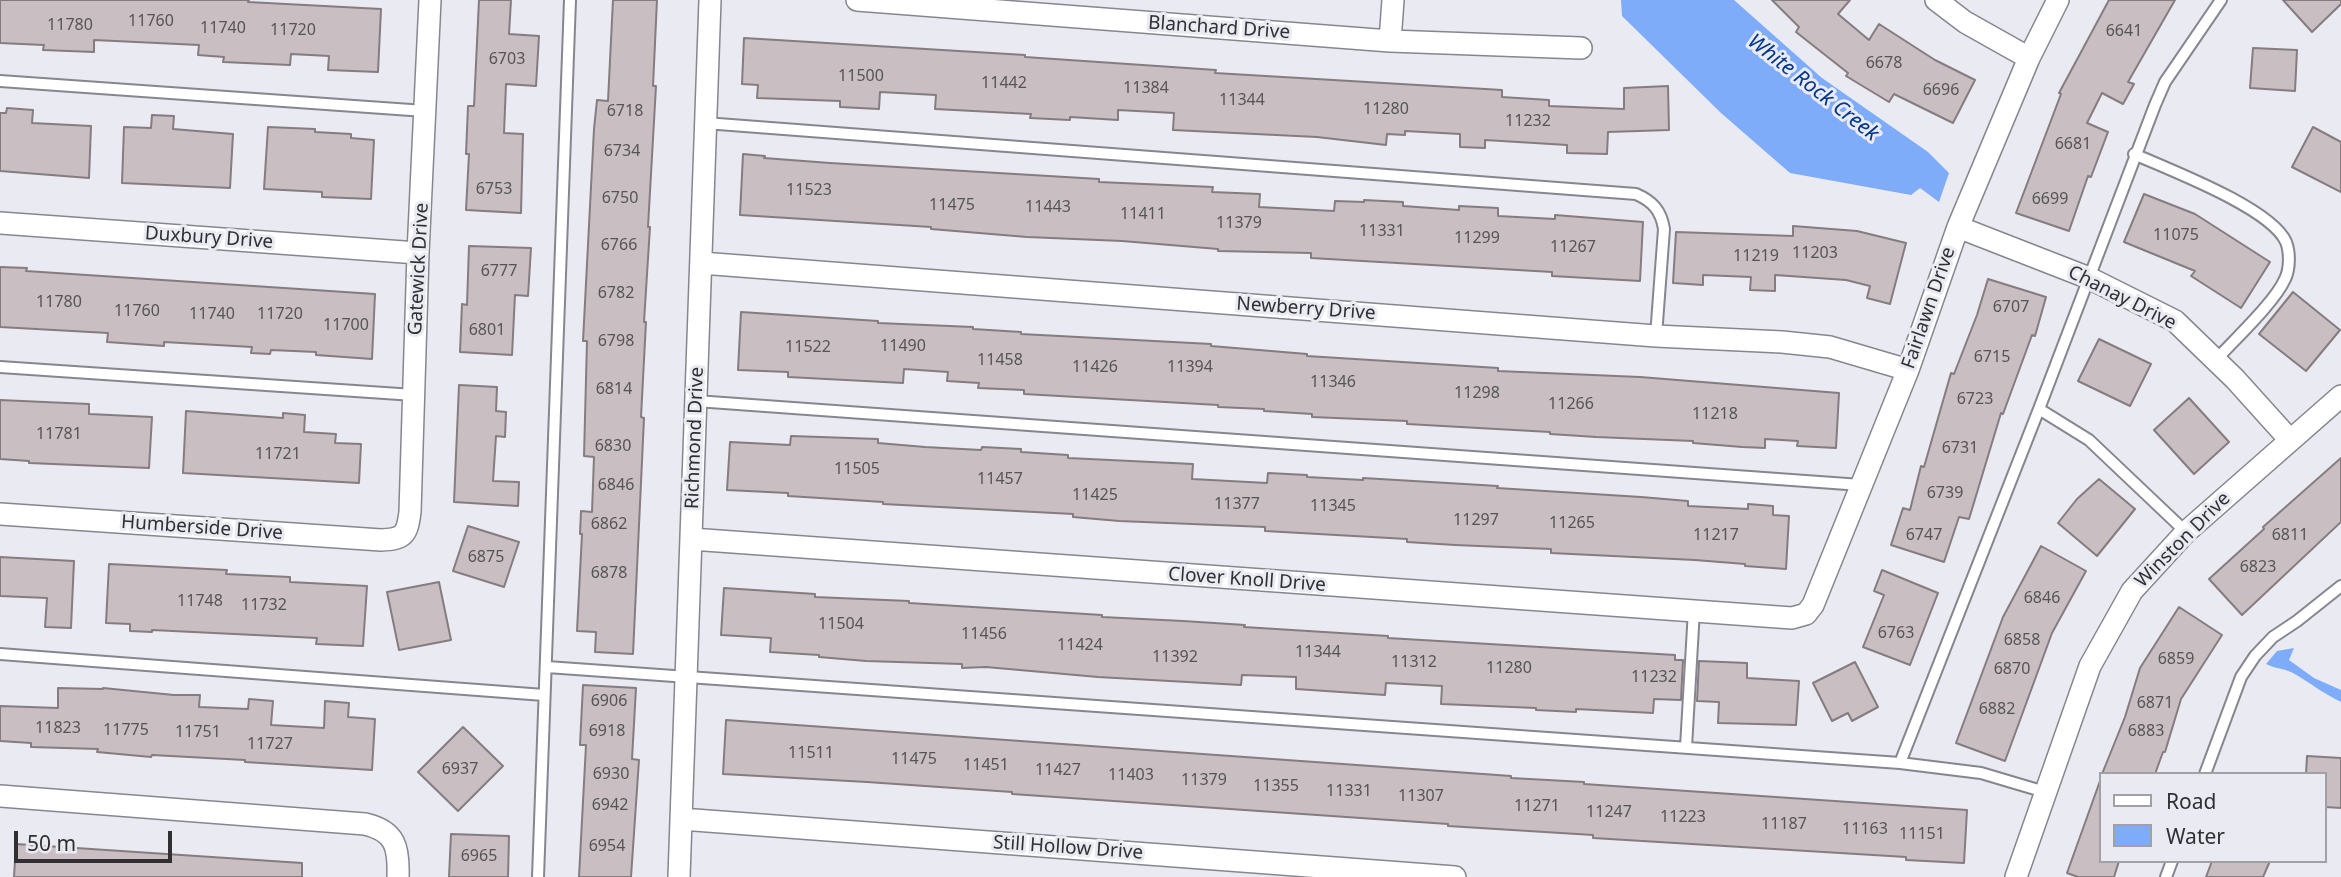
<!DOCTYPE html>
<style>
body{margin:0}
#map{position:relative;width:2341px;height:877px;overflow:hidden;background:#eaeaf3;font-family:"Noto Sans",sans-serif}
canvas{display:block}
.legend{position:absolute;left:2099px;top:772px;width:228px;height:91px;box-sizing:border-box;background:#eaeaf3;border:2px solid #a0a0a6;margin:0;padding:9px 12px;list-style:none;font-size:21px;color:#303033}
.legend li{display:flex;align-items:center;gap:14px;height:35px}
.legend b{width:35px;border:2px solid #a0a0a6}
.scale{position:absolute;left:14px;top:831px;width:158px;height:32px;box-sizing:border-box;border:4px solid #303033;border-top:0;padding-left:9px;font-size:21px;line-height:24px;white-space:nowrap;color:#303033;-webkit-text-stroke:5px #eaeaf3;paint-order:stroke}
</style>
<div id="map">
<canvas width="2341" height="877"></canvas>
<ul class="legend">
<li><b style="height:9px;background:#fff"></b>Road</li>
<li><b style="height:19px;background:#7facf8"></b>Water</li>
</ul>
<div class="scale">50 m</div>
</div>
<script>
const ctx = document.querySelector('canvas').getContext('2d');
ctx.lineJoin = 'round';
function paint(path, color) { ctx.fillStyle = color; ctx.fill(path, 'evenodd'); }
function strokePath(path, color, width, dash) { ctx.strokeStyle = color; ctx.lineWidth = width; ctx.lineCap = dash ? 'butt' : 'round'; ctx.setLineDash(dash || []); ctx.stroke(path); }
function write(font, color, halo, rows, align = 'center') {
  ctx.font = font + ' "Noto Sans",sans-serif'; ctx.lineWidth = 6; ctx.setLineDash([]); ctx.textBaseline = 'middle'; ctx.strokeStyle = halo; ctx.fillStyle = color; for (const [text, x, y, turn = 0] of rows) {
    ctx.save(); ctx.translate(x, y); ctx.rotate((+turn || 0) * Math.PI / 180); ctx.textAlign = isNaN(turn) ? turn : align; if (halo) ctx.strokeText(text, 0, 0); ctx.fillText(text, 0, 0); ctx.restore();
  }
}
paint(new Path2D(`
 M1621,0H1734L1822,78L1928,152L1949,173L1939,202L1920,188L1911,195L1790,173L1721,113L1622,16Z
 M2294,648L2289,660L2314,678L2341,690V702C2324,694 2309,682 2293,673C2284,668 2275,669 2266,664L2277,651Z`), '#7facf8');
const building = new Path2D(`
 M0,0H249L248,2L381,9L378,72L328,70L329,56L291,54L290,65L223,62L224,57L198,55L199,45L94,40V52L43,50L44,45L0,43Z
 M479,0H511L509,34L539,36L536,86L506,84L504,133L523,134L521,213L466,210L469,154H466L468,106H474Z
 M613,0H657L653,86H656L648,227H650L644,322H646L641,417L644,418L633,654L595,652L596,632L577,631L582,534H580L581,511L592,512L594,457L584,456L587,341H583L594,129L597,100L608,101Z
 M1772,0H1850L1838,14L1869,40L1879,24L1935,60L1975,80L1953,123L1894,94L1889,102L1846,76L1848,73L1796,32L1799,27Z
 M2109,0H2175L2128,82L2134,84L2123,104L2102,93L2087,123L2108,132L2091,177L2088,176L2069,231L2016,213L2061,94L2059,93Z
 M2283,0H2341V4L2312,32Z
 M744,38L1025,55V57L1216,70L1215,73L1502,90V97L1549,100V106L1624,109V88L1668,86L1669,130L1608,132L1607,154L1567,153V145L1485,140V148L1460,147V134L1405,131V135L1387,134L1386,145L1317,137L1173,130L1174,113L1118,110V120L1070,117V120L1030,118L1031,114L935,109L936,95L880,92L879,109L840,107V101L757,98L758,85L742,84Z
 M2253,48L2297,50L2295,91L2250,88Z
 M7,108L33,110L32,123L91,126L89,178L0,171V113H6Z
 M152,115L174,116L173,129L233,134L230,188L122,183L124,127L151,128Z
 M268,127L315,129V132L351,134V138L374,140L371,199L322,197V192L264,189Z
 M2313,127L2341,142V192L2292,167Z
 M743,154L765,156L764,158L830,163L1099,179V182L1213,187L1212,192L1260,194L1259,207L1334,211L1335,201L1364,202V200L1403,202V206L1459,210V206L1498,208V216L1555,219V215L1643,222L1640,281L1552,276V272L1311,258V253L1218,251V249L1122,241L1027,237L931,229V227L740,215Z
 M2144,194L2195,214L2270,262L2241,308L2191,276L2195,271L2124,242Z
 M1793,226L1857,231L1906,243L1890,304L1867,298L1870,286L1846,280L1775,275V291L1750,290L1751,277L1703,275V285L1673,283L1676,232L1793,236Z
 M469,246L531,248L528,296L515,295L512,355L460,352L462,304L467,305Z
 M0,267L27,268L26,271L375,294L372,359L316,355V352L271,350L270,354L251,353L252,347L164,342V346L107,342L108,333L0,327Z
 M1988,279L2046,297L2035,336L2032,335L2003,414L2001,413L1969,519L1959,517L1944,562L1891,545L1903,508L1910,510L1921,466L1924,467L1951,373L1954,374L1977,315Z
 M2293,292L2340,330L2306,371L2259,334Z
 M741,312L878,321V323L973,327V329L1021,332V334L1211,344V346L1307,354V356L1498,368V371L1640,377L1839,393L1836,448L1797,446L1798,441L1765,439V448L1742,447L1693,443V441L1596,437L1550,434V432L1407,424V421L1312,417V414L1264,411V409L1218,407V405L1024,394V390L978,388L979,383L947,381L948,372L904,369L903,383L788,377V372L738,370Z
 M2099,339L2151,364L2130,406L2078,381Z
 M459,385L497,387L496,411L506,412L505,437L496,436L493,481L519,482L518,506L454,502Z
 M2189,398L2229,442L2194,474L2154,430Z
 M0,400L89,404V414L152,417L149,468L29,463V461L0,459Z
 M186,411L283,418V413L305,415L304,432L336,434L335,443L361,444L359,483L183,473Z
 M791,436L878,439V443L925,447L981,450L982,447L1021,449V452L1068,455V458L1193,464L1192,479L1267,483L1268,473L1307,475V477L1363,480V478L1498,486L1497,488L1641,497L1688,501V506L1748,509V504L1773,506V515L1789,516L1786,569L1745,566V564L1695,560L1551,553V549L1455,545L1407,542V539L1265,531V527L1119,521L1073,517V514L883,504V502L788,496V493L727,490L730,442L790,445Z
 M2341,458V522L2242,615L2209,579L2264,529L2263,527Z
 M2099,479L2135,509L2097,556L2058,523L2077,499Z
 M468,526L519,542L504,587L453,571Z
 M2041,546L2086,571L2052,633L2005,761L1956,743L2003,617Z
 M0,557L74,561L71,628L45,627L47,598L0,596Z
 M109,564L227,570L226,574L290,577V582L367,586L363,646L316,644L317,638L152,630V632L130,631V624L106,623Z
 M1882,570L1938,593L1910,665L1863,647L1884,595L1874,591Z
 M439,582L451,640L399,650L387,592Z
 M724,588L815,594V597L909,601V603L1102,615V617L1183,621L1245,625L1244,627L1388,636V638L1675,655V660H1683L1681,700L1654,699L1653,713L1576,709V712L1536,710V708L1441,704L1442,686L1386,683L1385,695L1296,689V677L1242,675L1241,685L1098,677L986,667L962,668V664L866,661L819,657V655L770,652L771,638L721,635Z
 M2179,607L2222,635L2181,699L2165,752H2163L2155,774H2102L2125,717L2140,668Z
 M1699,661L1747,663V678L1799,681L1796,725L1718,723L1719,702L1697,701Z
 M1855,662L1878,707L1852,721L1848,713L1832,721L1813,683Z
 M583,685L636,688L632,759L639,760L631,877H579L586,745H580Z
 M58,688L103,689V688L174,695H200L199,707L248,709L249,699L273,701L271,725L324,728L325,701L349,703L348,717L375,719L372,770L245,762V760L152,755L151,757L97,752L98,749L31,747V743L0,741V706L58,708Z
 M726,720L1511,776V778L1584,782V784L1967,810L1964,863L1906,860V857L1593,838V835L1448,826V824L1012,794V792L867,782L723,774Z
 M463,727L503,766L458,811L418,772Z
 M2307,756L2341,758V808L2325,807V774H2306Z
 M2100,781H2101V861H2119L2114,877H2078L2067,873Z
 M451,834L509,836L508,877H449Z
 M16,844L302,863V877H14Z
 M2212,861H2270L2263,877H2206Z`);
paint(building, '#c9bfc2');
strokePath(building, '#857c7f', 2);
const lane = new Path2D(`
 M0,81L425,111
 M705,123L1636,194C1652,201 1661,210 1664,229L1656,336
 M2134,154C2170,170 2271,208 2286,242C2290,252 2290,269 2285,279C2275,302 2234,340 2216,360
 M0,367L414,395
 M696,401L1861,485
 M2039,409L2089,440L2186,532
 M0,654L544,695
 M547,667L1900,763L1981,773L2045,792
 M1686,747L1694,610
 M1900,763L2039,409L2155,105L2165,82L2221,0
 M2205,774L2241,677L2255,656L2273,637L2297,621L2341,586
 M538,877L570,0
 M2166,877L2172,861`);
const street = new Path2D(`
 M857,0L1390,41L1581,48
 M1936,0L1965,22L2029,58
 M1390,41L1393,0
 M0,223L418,253
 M1958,227L2089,278L2175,321L2235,379L2290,440
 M701,263L1656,336L1782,342L1830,347L1908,370
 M0,514L381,540C404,539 407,535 410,512L418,253L430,0
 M691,539L1792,618L1806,614L1813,605L1908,370L1958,227L2029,58L2058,0
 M0,796L365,824C396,831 399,848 398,877
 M681,819L1455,877
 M679,877L710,0
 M2016,877L2090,666L2132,591L2186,532L2341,396`);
strokePath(lane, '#86868e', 14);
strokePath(street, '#86868e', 24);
strokePath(lane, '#fff', 10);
strokePath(street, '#fff', 21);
write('16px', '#565457', null, [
 ["11760",151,21],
 ["11780",70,25],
 ["11740",223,28],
 ["11720",293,30],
 ["6641",2124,31],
 ["6703",507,59],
 ["6678",1884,63],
 ["11500",861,76],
 ["11442",1004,83],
 ["11384",1146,88],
 ["6696",1941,90],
 ["11344",1242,100],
 ["11280",1386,109],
 ["6718",625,111],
 ["11232",1528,121],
 ["6681",2073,144],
 ["6734",622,151],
 ["6753",494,189],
 ["11523",809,190],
 ["6750",620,198],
 ["6699",2050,199],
 ["11475",952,205],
 ["11443",1048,207],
 ["11411",1143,214],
 ["11379",1239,223],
 ["11331",1382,231],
 ["11075",2176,235],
 ["11299",1477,238],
 ["6766",619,245],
 ["11267",1573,247],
 ["11203",1815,253],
 ["11219",1756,256],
 ["6777",499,271],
 ["6782",616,293],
 ["11780",59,302],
 ["6707",2011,307],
 ["11760",137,311],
 ["11740",212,314],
 ["11720",280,314],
 ["11700",346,325],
 ["6801",487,330],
 ["6798",616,341],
 ["11490",903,346],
 ["11522",808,347],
 ["6715",1992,357],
 ["11458",1000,360],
 ["11426",1095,367],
 ["11394",1190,367],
 ["11346",1333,382],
 ["6814",614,389],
 ["11298",1477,393],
 ["6723",1975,399],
 ["11266",1571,404],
 ["11218",1715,414],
 ["11781",59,434],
 ["6830",613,446],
 ["6731",1960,448],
 ["11721",278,454],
 ["11505",857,469],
 ["11457",1000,479],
 ["6846",616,485],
 ["6739",1945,493],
 ["11425",1095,495],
 ["11377",1237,504],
 ["11345",1333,506],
 ["11297",1476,520],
 ["11265",1572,523],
 ["6862",609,524],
 ["11217",1716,535],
 ["6747",1924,535],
 ["6811",2290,535],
 ["6875",486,557],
 ["6823",2258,567],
 ["6878",609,573],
 ["6846",2042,598],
 ["11748",200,601],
 ["11732",264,605],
 ["11504",841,624],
 ["6763",1896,633],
 ["11456",984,634],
 ["6858",2022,640],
 ["11424",1080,645],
 ["11344",1318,652],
 ["11392",1175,657],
 ["6859",2176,659],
 ["11312",1414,662],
 ["11280",1509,668],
 ["6870",2012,669],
 ["11232",1654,677],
 ["6906",609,701],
 ["6871",2155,703],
 ["6882",1997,709],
 ["11823",58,728],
 ["11775",126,730],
 ["6918",607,731],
 ["6883",2146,731],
 ["11751",198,732],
 ["11727",270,744],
 ["11511",811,753],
 ["11475",914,759],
 ["11451",986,765],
 ["6937",460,769],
 ["11427",1058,770],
 ["6930",611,774],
 ["11403",1131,775],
 ["11379",1204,780],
 ["11355",1276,786],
 ["11331",1349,791],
 ["11307",1421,796],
 ["6942",610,805],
 ["11271",1537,806],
 ["11247",1609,812],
 ["11223",1683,817],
 ["11187",1784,824],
 ["11163",1865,829],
 ["11151",1922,834],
 ["6954",607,846],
 ["6965",479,856]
]);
write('19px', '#303033', '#eaeaf3', [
 ["Blanchard Drive",1219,28,4],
 ["Duxbury Drive",209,238,4],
 ["Gatewick Drive",419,269,-87],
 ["Chanay Drive",2122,298,27],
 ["Fairlawn Drive",1929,308,-71],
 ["Newberry Drive",1306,309,4],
 ["Richmond Drive",695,438,-88],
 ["Humberside Drive",202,528,4],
 ["Winston Drive",2183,540,-45],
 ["Clover Knoll Drive",1247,580,4],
 ["Still Hollow Drive",1068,848,4]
]);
write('italic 21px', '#01378c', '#eaeaf3', [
 ["White Rock Creek",1813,88,38]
]);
</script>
